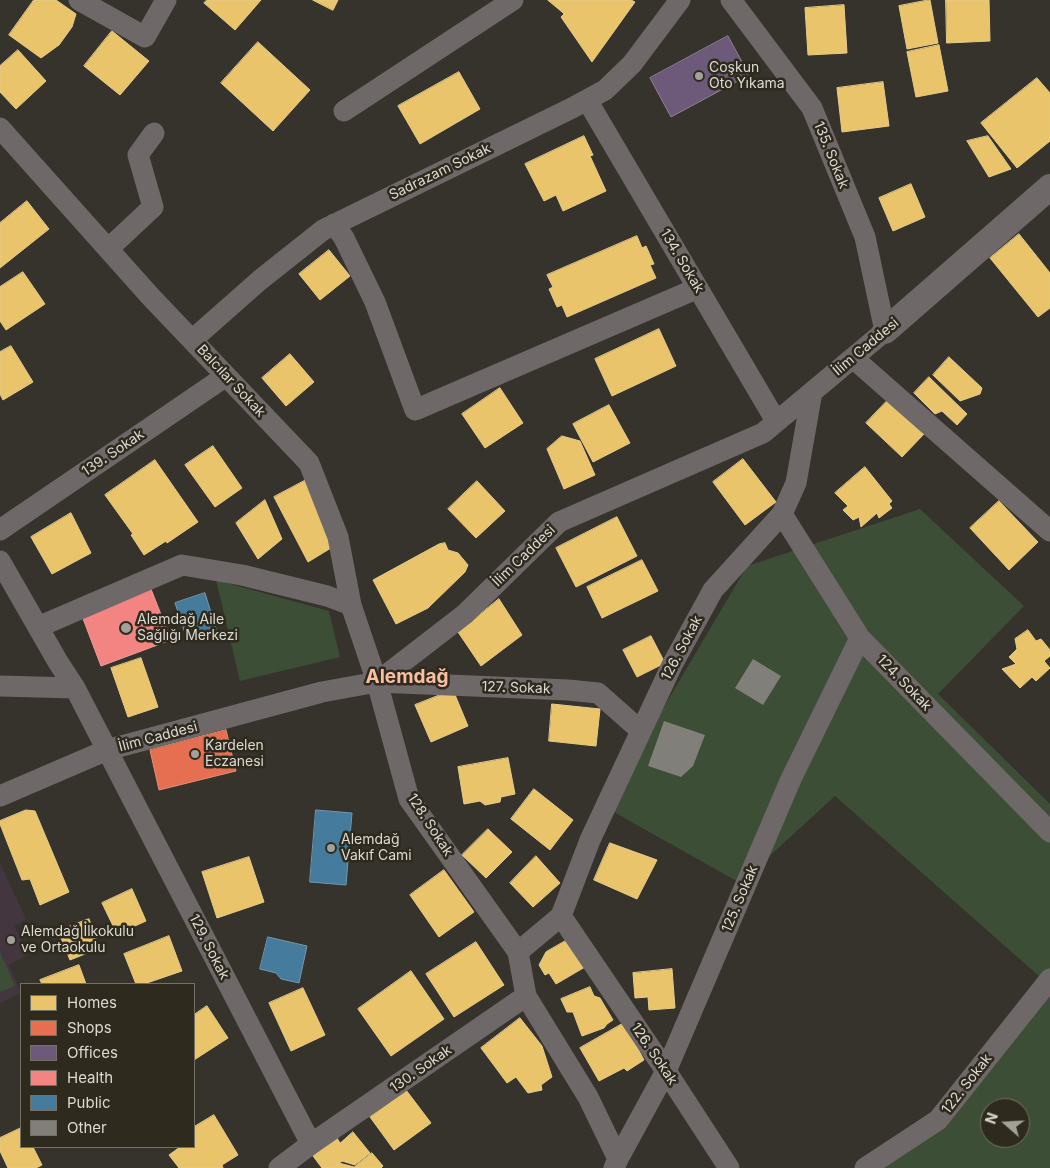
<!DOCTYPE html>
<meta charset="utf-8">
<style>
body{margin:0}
#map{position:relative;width:1050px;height:1168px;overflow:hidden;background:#35332c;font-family:Inter,sans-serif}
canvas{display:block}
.legend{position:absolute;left:20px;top:983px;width:175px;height:165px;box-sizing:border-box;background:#2e2a1e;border:1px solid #747066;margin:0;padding:6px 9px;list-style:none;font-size:15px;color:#dddad3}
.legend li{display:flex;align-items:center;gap:10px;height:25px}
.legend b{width:25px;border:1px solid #747066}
.north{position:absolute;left:980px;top:1098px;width:50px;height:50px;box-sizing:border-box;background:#2e2a1e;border:1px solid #747066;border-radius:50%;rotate:289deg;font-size:14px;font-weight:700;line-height:20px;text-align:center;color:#dddad3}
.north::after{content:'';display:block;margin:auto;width:18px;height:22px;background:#a2a099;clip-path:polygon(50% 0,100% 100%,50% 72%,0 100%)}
</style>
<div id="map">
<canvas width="1050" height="1168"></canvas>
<ul class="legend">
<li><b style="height:14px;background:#e9c46a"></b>Homes</li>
<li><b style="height:14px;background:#e76f51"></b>Shops</li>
<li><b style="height:14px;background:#6d597a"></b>Offices</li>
<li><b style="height:14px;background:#f28482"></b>Health</li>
<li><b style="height:14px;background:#457b9d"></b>Public</li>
<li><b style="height:14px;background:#817f79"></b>Other</li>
</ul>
<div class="north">N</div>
</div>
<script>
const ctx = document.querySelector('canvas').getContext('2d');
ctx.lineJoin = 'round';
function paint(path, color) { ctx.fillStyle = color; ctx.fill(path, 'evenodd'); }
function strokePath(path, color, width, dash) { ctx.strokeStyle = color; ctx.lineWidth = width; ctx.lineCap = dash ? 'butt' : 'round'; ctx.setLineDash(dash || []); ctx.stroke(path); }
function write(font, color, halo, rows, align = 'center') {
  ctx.font = font + ' Inter,sans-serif'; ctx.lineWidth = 5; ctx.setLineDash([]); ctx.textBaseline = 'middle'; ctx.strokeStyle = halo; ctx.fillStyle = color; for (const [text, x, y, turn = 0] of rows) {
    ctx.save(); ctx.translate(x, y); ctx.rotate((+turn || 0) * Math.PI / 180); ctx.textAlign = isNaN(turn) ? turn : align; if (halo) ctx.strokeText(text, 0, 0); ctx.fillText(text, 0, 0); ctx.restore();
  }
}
paint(new Path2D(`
 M0,863L26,919L14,926L29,954L9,965L21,993L0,1003Z`), '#44363f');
paint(new Path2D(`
 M920,509L1024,606L938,694L1050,804V1168H879L939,1105L1040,977L835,796L740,883L605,807L747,566ZM990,1108H1020V1138H990Z
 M216,580L329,611L340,657L240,681Z
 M0,952L15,986L0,992Z`), '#3d4e36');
const homes = new Path2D(`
 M34,0H56L76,14L72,27L59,45L41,58L9,35Z
 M207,0H261L235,30L204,3Z
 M313,0H338L333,10Z
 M548,0H631L635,2L592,62L561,17L564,14Z
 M930,0L938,43L907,49L899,6Z
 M946,0H989L990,41L947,43Z
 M844,5L847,53L808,55L805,8Z
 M112,31L149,61L120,95L84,66Z
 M258,42L310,90L273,131L221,83Z
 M939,45L948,91L916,97L907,52Z
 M18,50L46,81L16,109L0,92V66Z
 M459,72L480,109L420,144L398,106Z
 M1037,78L1050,93V141L1017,168L981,123Z
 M883,82L889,126L842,132L837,88Z
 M584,136L593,155L590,156L606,191L563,211L556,195L544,201L525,164Z
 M988,136L1011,169L989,177L967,141Z
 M911,184L925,217L893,231L879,198Z
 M27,201L49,229L0,268V223Z
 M1019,234L1050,273V308L1038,317L990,258Z
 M637,236L642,248L646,246L654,264L650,265L656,278L567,317L562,305L557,307L549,289L553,287L547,275Z
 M329,250L350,276L320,300L299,274Z
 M23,272L45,304L6,330L0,321V287Z
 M659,329L676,366L612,396L595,359Z
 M11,346L33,382L3,400L0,394V352Z
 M290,354L314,382L286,406L262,378Z
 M949,357L982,388L980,394L960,401L933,375Z
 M929,377L967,414L957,425L942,411L935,414L914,393Z
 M500,388L523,423L485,448L462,414Z
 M888,400L924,434L902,457L866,423Z
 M609,405L630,443L593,462L573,424Z
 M562,436L580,441L595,475L564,489L547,449Z
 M213,446L242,488L215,507L185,465Z
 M743,459L776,502L745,525L713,482Z
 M155,460L198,522L167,543L166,541L144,555L131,535L133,534L105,495Z
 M865,467L892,501L889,504L892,508L879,518L877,513L861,527L859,517L853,520L843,510L848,506L835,493Z
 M308,479L331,548L308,562L274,497Z
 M477,481L505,511L476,538L448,509Z
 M265,500L282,539L258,559L236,523Z
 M999,501L1038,542L1009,570L970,528Z
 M71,513L91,553L52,574L31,537Z
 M617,517L637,556L576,587L556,548Z
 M445,543L448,550L458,553L468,565L465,572L428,608L396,624L373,580L439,544Z
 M642,560L658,591L602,618L587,587Z
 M499,599L522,635L481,666L458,632Z
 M1028,630L1036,641L1041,639L1050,650V656L1044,661L1050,668L1036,681L1032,677L1020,688L1002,669L1016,664L1009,657L1017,649L1015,639Z
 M651,636L665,663L637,677L623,650Z
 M141,658L158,707L128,717L111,668Z
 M453,690L468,726L431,742L415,705Z
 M552,704L600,709L596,746L549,741Z
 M508,758L515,794L501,797L500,802L485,805L480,801L464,804L458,767Z
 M534,789L573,820L550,850L511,819Z
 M26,810L35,811L69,892L40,905L30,879L22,880L0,824V821Z
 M488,829L512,852L486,878L462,855Z
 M610,843L657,860L637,899L594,880Z
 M536,856L560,883L533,907L510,883Z
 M249,857L264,902L217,918L202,872Z
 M444,870L474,912L439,937L410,895Z
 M132,889L146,921L117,934L102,903Z
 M89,919L100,948L70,960L58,931Z
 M169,936L182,971L144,984H136L124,954Z
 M569,939L585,967L556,984L549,973L545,975L539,965L546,952Z
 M476,942L504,985L454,1017L426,974Z
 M79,965L86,984H42L40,980Z
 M672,969L675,1008L649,1010L648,997L635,998L633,973Z
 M411,971L444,1019L391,1056L358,1009Z
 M590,987L594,996L600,998L613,1020L607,1024L604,1028L582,1036L573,1012H567L561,999Z
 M303,988L325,1035L291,1051L269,1003Z
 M207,1006L228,1038L194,1060V1015Z
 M520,1018L542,1046L552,1077L541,1085L542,1090L528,1093L516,1077L507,1083L481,1048Z
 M624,1023L644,1060L627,1071L624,1068L599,1081L580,1048Z
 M406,1090L431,1123L394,1150L370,1117Z
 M214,1115L238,1155L222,1165L223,1168H179L169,1155L180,1147H194V1127Z
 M21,1128V1147H33L42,1165L36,1168H8L0,1151V1138Z
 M353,1132L370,1153L355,1165L342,1161L333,1168H322L313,1156L337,1138L340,1143Z
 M372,1153L383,1166L381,1168H334L339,1163L354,1167Z`);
paint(homes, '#e9c46a');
strokePath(homes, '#e5cb8a', 1);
const shops = new Path2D(`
 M226,730L236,771L159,790L150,750Z`);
paint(shops, '#e76f51');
strokePath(shops, '#e48f78', 1);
const offices = new Path2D(`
 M728,36L749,75L671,117L650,78Z`);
paint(offices, '#6d597a');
strokePath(offices, '#8f8095', 1);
const health = new Path2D(`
 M151,589L171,640L101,666L82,616Z`);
paint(health, '#f28482');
strokePath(health, '#ec9e9a', 1);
const public = new Path2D(`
 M205,593L217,632L188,642L175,603Z
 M316,810L352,813L346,885L310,882Z
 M268,937L307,946L299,983L281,979L276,973L260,969Z`);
paint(public, '#457b9d');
strokePath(public, '#7398ad', 1);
paint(new Path2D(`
 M753,659L781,676L763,705L735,688Z
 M664,721L705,735L693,766L681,777L648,766Z`), '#817f79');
strokePath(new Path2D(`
 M79,0L145,37L166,0
 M587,100L776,421
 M344,111L513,0
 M0,128L150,296L309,463L338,537L351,605L377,682L409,799L518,952L526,996L311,1144L279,1168
 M334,224L344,238L375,302L415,410L698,288
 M108,249L153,207L138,155L154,133
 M192,340L260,280L323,230L572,108L605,90L632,64L680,0
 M853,358L1050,531
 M782,514L860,638L1050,832
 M0,530L226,376
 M0,561L58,662L75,688
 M38,627L182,565L242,575L327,596L351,605
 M377,682L568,690L598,693L641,731
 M0,686L75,688L311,1144
 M0,796L107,750L322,692L377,682L465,614L559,522L763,433L885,331L865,237L812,108L731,0
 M561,916L666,1071L729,1168
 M518,952L561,916L590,840L672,665L713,590L782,514L796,483L812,392
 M526,996L588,1097L618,1159L614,1168
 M618,1159L666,1071L791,779L860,638
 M865,1168L938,1120L1050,979`), '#6f6868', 21);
strokePath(new Path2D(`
 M885,331L1050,187`), '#6f6868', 26);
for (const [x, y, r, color] of [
 [699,76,5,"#a2a099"],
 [126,628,6,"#a2a099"],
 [195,754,5,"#a2a099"],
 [331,848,5,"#a2a099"],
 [11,940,5,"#a2a099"]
]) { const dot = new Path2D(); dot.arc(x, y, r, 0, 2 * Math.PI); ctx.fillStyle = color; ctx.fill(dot); strokePath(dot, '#2e2a1e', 2); }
write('14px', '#dddad3', '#2e2a1e', [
 ["Coşkun",709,68],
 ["Oto Yıkama",709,84],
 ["Alemdağ Aile",137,620],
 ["Sağlığı Merkezi",137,636],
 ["Kardelen",205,746],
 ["Eczanesi",205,762],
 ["Alemdağ",341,840],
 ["Vakıf Cami",341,856],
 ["Alemdağ İlkokulu",21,932],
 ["ve Ortaokulu",21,948]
], 'left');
write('14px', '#dddad3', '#2e2a1e', [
 ["135. Sokak",831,155,68],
 ["Sadrazam Sokak",440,172,-26],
 ["134. Sokak",682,261,59],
 ["İlim Caddesi",866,347,-40],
 ["Balcılar Sokak",231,381,47],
 ["139. Sokak",113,453,-34],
 ["İlim Caddesi",524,556,-44],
 ["126. Sokak",682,648,-62],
 ["124. Sokak",904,683,46],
 ["127. Sokak",516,688,2],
 ["İlim Caddesi",158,737,-15],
 ["128. Sokak",430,825,57],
 ["125. Sokak",740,899,-67],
 ["129. Sokak",209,947,63],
 ["126. Sokak",654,1054,56],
 ["130. Sokak",421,1069,-35],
 ["122. Sokak",967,1084,-52]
]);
write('bold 19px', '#fabea2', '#2e2a1e', [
 ["Alemdağ",407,677]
]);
</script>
